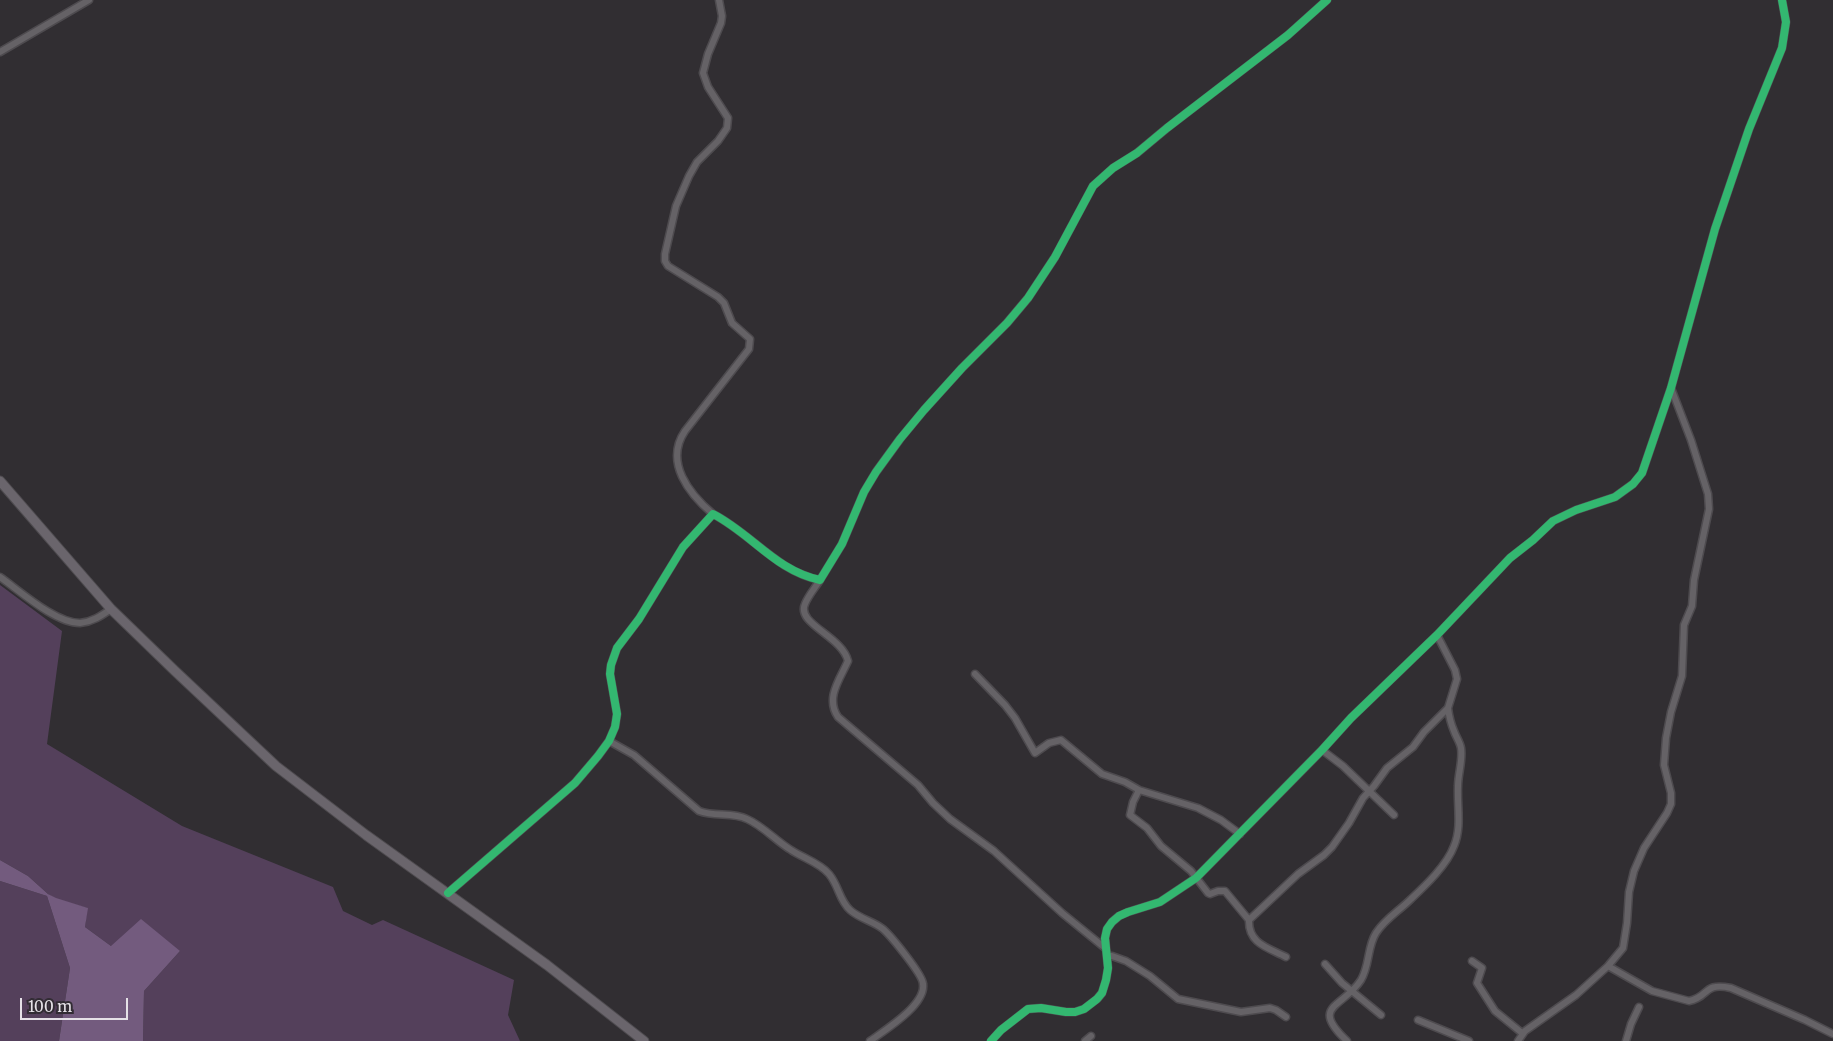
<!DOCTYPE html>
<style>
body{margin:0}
#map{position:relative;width:1833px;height:1041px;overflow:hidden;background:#312e32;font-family:Merriweather,serif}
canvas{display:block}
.scale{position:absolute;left:20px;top:998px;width:108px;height:22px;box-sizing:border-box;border:2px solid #e5e1e7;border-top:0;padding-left:6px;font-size:15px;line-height:18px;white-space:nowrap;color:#e5e1e7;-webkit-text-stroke:4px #322c34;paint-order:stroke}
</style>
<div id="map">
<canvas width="1833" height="1041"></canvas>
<div class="scale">100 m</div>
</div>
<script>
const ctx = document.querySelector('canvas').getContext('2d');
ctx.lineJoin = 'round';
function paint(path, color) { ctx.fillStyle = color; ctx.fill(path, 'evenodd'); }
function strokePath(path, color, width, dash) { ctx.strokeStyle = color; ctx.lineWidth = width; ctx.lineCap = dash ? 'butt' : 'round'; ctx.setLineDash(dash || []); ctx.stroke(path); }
paint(new Path2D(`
 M0,585L62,631L47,744L182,826L333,887L343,911L372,925L383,920L514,980L508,1015L520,1041H143L144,991L180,951L111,946L85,927L87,908L56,899L48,894L28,876L0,860Z
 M0,881L47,896L70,968L59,1041H0Z`), '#54405b');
paint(new Path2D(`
 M0,860L28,876L48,894L56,898L88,908L85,927L111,946L141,919L180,951L144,991L143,1041H59L70,968L47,896L0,881Z`), '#735b7e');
const minor = new Path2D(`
 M0,52L89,0
 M1671,388L1691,440L1708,494L1709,509L1694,580L1692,606L1684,625L1682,676L1671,712L1666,738L1664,765L1671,793V804L1667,813L1644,848L1634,871L1629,892L1627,923L1623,948L1608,966L1652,991L1689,1001C1710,997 1702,982 1731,988L1805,1020L1833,1034
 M713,514C689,494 664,462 685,431L749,349L750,339L732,323L724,303L718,297L668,266L665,261V254L676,206L689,176L697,162L718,141L727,128L728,118L708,87L703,73L708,54L721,23L722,16L719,0
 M0,577C20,591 55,623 80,623C92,622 101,616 111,609
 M820,580C815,588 808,596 805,604C796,624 842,636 848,661C840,679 825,698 838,717L918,785L933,803L950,819L994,851L1062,913L1105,948
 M975,674L1005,705L1015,718L1035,753L1049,743L1061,740L1102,774L1125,782L1139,790L1198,808L1221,820L1240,834
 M609,741L634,755L699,811C715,817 732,812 747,819C763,826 776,841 791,850C803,858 820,863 829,874C839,886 839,900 850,910C860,919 873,921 883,929C891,936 923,975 923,984C926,1005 885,1030 870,1041
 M1322,750L1343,766L1394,815
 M1139,790L1133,802L1130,815L1147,828L1161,846L1191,871L1208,893L1210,894L1218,891H1225L1249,920
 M448,893L575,783L598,756L609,741L615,727L617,714L610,674L611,665L617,648L639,619L683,547L713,514C752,534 776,571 820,580L842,544L864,492L876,472L900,439L924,410L962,368L1007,323L1028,298L1055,257L1093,186L1113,168L1137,153L1167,128L1288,35L1327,0
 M1107,956H1112L1126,961L1150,976L1178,999L1241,1012L1270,1008L1276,1010L1286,1017
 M1286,957C1269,948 1248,944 1249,920L1298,874L1324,855L1332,847L1349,823L1363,798L1374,786L1387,768L1413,747L1424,732L1448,708L1457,679L1455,670L1437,635
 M1472,961L1482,968L1477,983L1495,1011L1522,1033
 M1325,964L1342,983L1381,1015
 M1418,1020L1469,1041
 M991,1041L1001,1030L1028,1009L1041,1008L1066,1012H1075L1084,1009L1097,999L1102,993L1106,980L1108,968L1105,938L1107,929L1112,922L1119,916L1128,912L1160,902L1196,878L1322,750L1351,718L1437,635L1510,558L1533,540L1553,521L1576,510L1615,497L1633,484L1642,473L1671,388L1715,229L1749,129L1782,48L1786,22L1782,0
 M1085,1041L1091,1036
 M1347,1041C1309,1005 1343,1008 1361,980C1370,965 1367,947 1376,933C1385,919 1399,911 1411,899C1426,885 1447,865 1454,846C1462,827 1457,807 1458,786C1458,774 1463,760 1461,748C1460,742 1456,737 1454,731C1451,724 1449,716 1448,708
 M1518,1041L1525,1031L1576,995L1608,966
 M1626,1041L1631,1024L1639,1007`);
const secondary = new Path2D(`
 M0,481L111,609L175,671L276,766L366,835L547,965L644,1041`);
strokePath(minor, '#4e4b4f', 9);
strokePath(secondary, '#4e4b4f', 11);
strokePath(minor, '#656266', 6);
strokePath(secondary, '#6a656c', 9);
strokePath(new Path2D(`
 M448,893L575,783L598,756L609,741L615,727L617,714L610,674L611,665L617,648L639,619L683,547L713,514C752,534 776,571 820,580L842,544L864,492L876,472L900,439L924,410L962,368L1007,323L1028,298L1055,257L1093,186L1113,168L1137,153L1167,128L1288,35L1327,0
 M991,1041L1001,1030L1028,1009L1041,1008L1066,1012H1075L1084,1009L1097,999L1102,993L1106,980L1108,968L1105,938L1107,929L1112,922L1119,916L1128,912L1160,902L1196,878L1322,750L1351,718L1437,635L1510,558L1533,540L1553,521L1576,510L1615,497L1633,484L1642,473L1671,388L1715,229L1749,129L1782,48L1786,22L1782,0`), '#33b770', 8);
</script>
